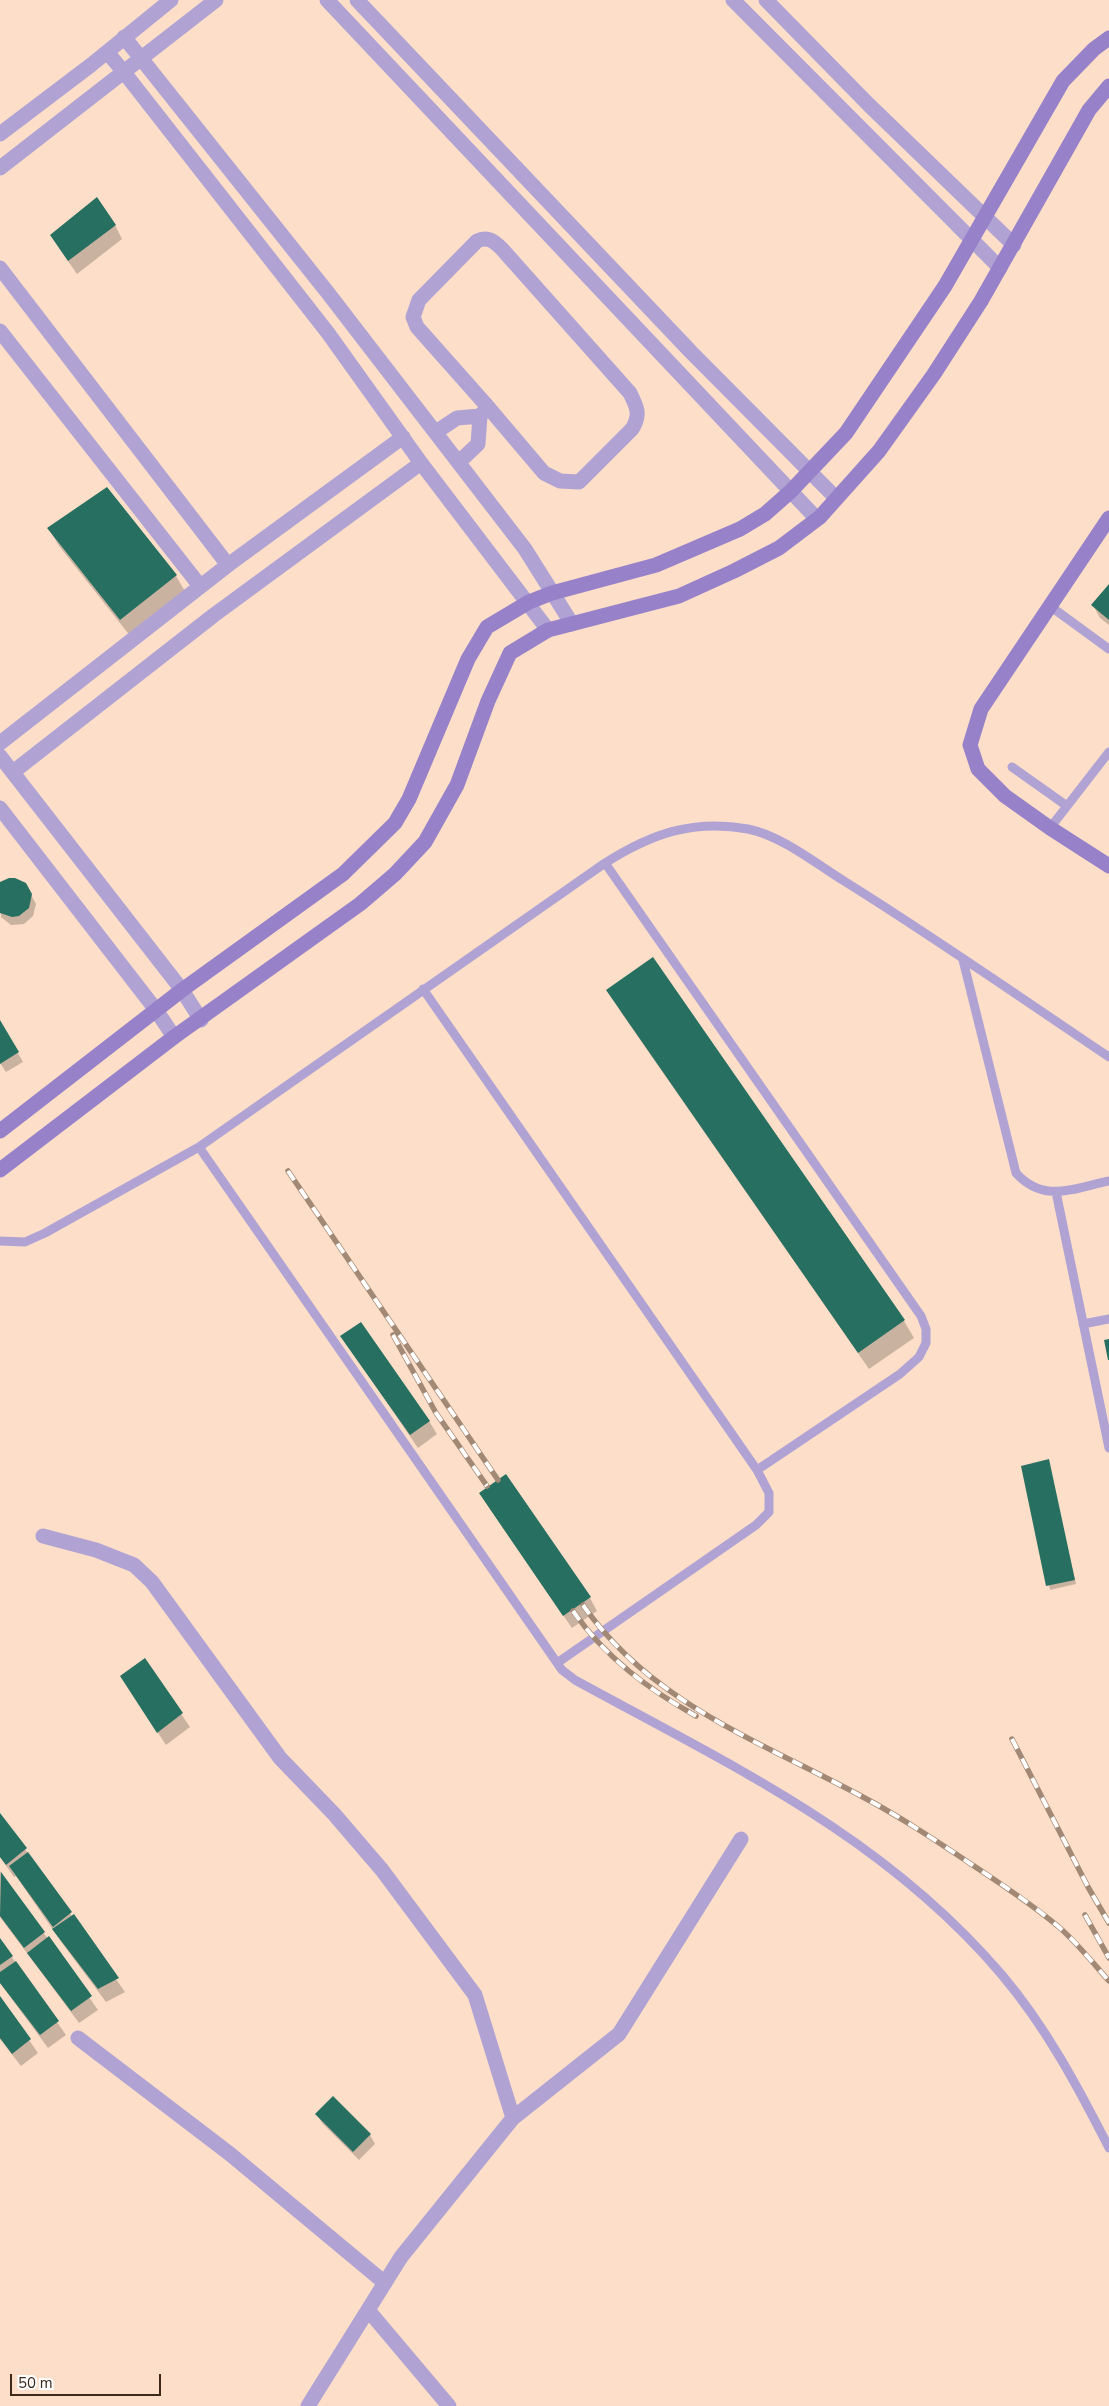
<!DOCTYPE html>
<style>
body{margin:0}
#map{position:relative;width:1109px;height:2406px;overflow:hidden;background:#fddfc9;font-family:"Nunito Sans",sans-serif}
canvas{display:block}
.scale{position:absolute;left:10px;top:2374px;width:151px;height:22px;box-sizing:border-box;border:2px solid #3c291a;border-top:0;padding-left:6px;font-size:15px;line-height:18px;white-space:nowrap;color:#3c291a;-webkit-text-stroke:4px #fff;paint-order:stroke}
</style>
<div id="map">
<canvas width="1109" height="2406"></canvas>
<div class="scale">50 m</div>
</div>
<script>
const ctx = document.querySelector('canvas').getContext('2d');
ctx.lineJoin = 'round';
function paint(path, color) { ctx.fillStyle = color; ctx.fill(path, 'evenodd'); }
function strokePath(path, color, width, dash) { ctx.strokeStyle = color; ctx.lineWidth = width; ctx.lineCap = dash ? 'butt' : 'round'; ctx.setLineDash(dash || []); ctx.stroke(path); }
paint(new Path2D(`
 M115,225L122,239L77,274L59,248Z
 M107,488L176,576L186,593L131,637L59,546L49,529Z
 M1109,586V625L1100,618L1093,605Z
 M0,885L30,893L36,904L33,916L24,924L11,925L1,917Z
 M618,1008L904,1321L914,1338L869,1369Z
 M0,1022L23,1062L6,1072L0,1063Z
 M342,1337L429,1421L437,1434L418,1448Z
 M1048,1461L1076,1584L1050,1590L1022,1467Z
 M488,1506L590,1598L597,1611L572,1628Z
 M144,1660L190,1727L166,1745L129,1689Z
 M0,1815L25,1849L125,1992L106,2002L62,1943L16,1876L14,1877L0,1857Z
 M0,1871L98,2010L79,2023L0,1917Z
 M0,1940L66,2035L48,2048L0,1983Z
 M0,1998L38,2053L21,2066L0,2039Z
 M317,2114L370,2135L375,2144L359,2160L322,2123Z`), '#0003');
paint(new Path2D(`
 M97,197L116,225L68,261L50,235Z
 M107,487L177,575L120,620L47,528Z
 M1109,584V620L1091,605Z
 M9,878H15L26,883L32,894L29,908L19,916L12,917L0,913V882Z
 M653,957L905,1320L858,1353L606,990Z
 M0,1020L19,1052L0,1064Z
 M361,1322L430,1421L410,1435L340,1336Z
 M1109,1339V1360H1108L1104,1340Z
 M1049,1459L1075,1580L1046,1586L1021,1466Z
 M506,1474L591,1597L563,1616L479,1493Z
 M145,1658L183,1713L157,1733L120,1676Z
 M0,1813L27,1848L6,1865L0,1857Z
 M28,1852L72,1912L53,1927L9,1866Z
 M1,1872L45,1932L24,1948L0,1916Z
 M74,1914L119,1978L98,1989L52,1929Z
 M49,1936L92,1996L71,2011L27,1953Z
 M0,1938L13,1956L0,1965Z
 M16,1961L59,2021L40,2035L0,1983V1972Z
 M0,1996L31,2039L12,2054L0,2038Z
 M333,2096L371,2134L353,2152L315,2114Z`), '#276f60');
strokePath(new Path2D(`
 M1050,606L1109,649
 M1012,767L1067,806
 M1050,828L1109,752
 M605,863L921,1316L926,1329V1343L919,1357L900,1374L757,1470
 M963,960L1016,1173C1044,1204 1074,1188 1109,1181
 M423,989L757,1470L769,1493V1512L756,1525L557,1663
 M199,1147L562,1670L575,1680C732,1766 884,1836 1002,1975C1046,2027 1078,2087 1109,2148
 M1056,1192L1109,1448
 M0,1241L25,1242L45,1233L199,1147L605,863C651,834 692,819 748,829C782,836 815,863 844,881C934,937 1021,998 1109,1057
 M1083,1324L1109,1319`), '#b0a3d4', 9);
strokePath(new Path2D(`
 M327,0L817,519
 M357,0L691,352L836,498
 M733,0L1000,268
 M766,0L869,105L1014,245
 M124,37L328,293L525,549L572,624
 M107,52L123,71L328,333L421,463L548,630
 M0,134L91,65L171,0
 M0,168L216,0
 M0,268L228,565
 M0,331L200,586
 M480,416L488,407L417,327L413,317L419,300L477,241C488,236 494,241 502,249L630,393C637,407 641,415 632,429L579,482L560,481L544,473L488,407
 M436,432L457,418L480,416L478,444L459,462
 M0,743L228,565L403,437
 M0,756L182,990L201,1020
 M13,772L214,615L421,463
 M0,808L156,1010L174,1037
 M43,1536L96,1550L134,1565L152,1582L280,1758L334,1814L382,1870L475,1995L513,2118
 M78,2038L230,2154L385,2283
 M368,2310L449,2406
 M308,2406L401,2257L513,2118L619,2034L741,1839`), '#b0a3d4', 15);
strokePath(new Path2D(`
 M1109,518L981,709L970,745L978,769L1005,796L1050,828L1109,866
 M0,1131L182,990L343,874L395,823L409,799L468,659L487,627L529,602L552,593L656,565L740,529L765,514L790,492L846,433L945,286L1063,81L1094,49L1109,38
 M0,1170L174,1037L360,904L395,874L425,842L457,785L488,701L510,653L548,630L679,596L734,571L779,548L820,517L879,451L934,374L981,301L1089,110L1109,86`), '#9781c9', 15);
const rail = new Path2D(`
 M288,1171L498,1480
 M393,1335L436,1413L487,1486
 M583,1605C651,1703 761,1742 861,1796C899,1816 935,1840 971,1864C1001,1884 1032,1904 1060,1928C1078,1944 1093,1963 1109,1981
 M573,1611C606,1658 648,1689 696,1716
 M1012,1739L1088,1887L1109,1923
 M1085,1915L1109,1958`);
strokePath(rail, '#a28976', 5.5);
strokePath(rail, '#fff', 4, [11]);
</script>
